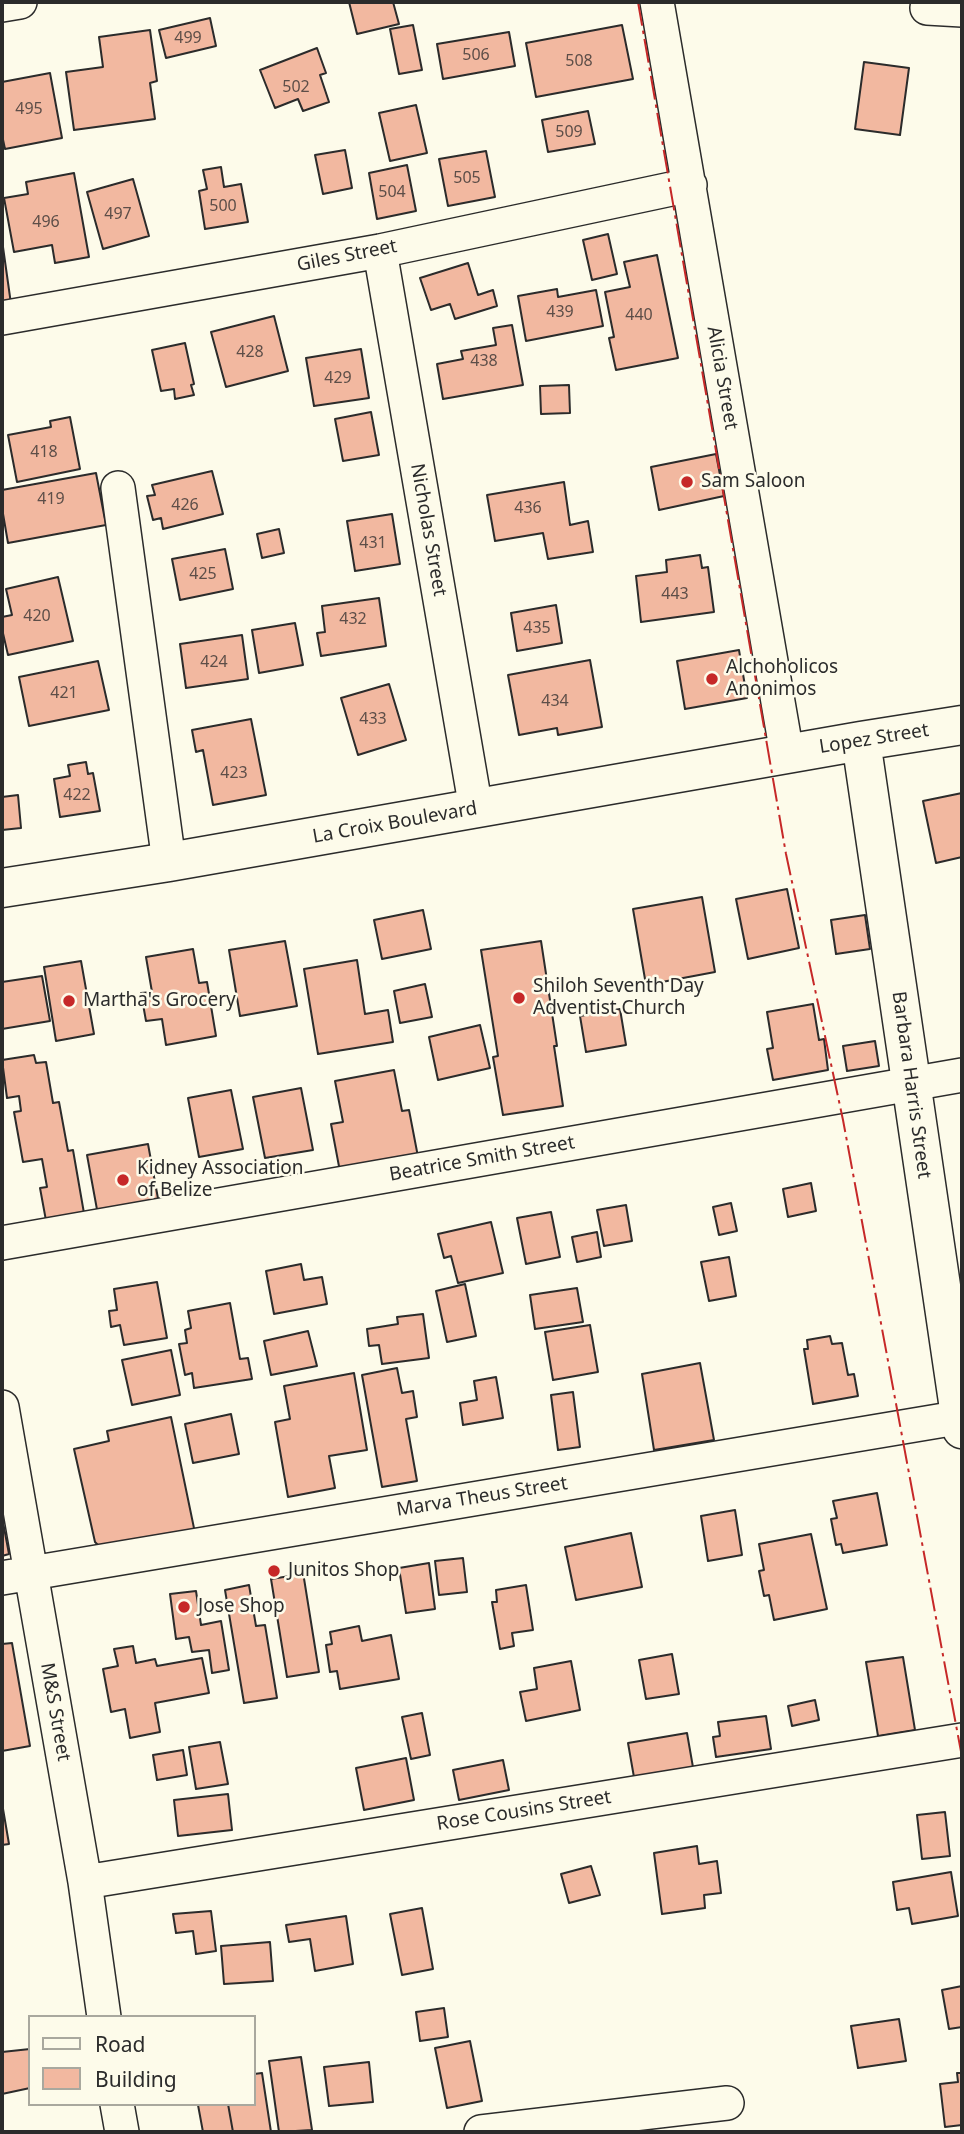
<!DOCTYPE html>
<style>
body{margin:0}
#map{position:relative;width:964px;height:2134px;overflow:hidden;background:#fdfbea;font-family:"Noto Sans",sans-serif}
canvas{display:block}
.frame{position:absolute;inset:0;border:4px solid #2b2b2b;pointer-events:none}
.legend{position:absolute;left:28px;top:2015px;width:228px;height:91px;box-sizing:border-box;background:#fdfbea;border:2px solid #a9a89e;margin:0;padding:9px 12px;list-style:none;font-size:21px;color:#2b2b2b}
.legend li{display:flex;align-items:center;gap:14px;height:35px}
.legend b{width:35px;border:2px solid #a9a89e}
</style>
<div id="map">
<canvas width="964" height="2134"></canvas>
<div class="frame"></div>
<ul class="legend">
<li><b style="height:9px;background:#fdfbea"></b>Road</li>
<li><b style="height:19px;background:#f2b8a0"></b>Building</li>
</ul>
</div>
<script>
const ctx = document.querySelector('canvas').getContext('2d');
ctx.lineJoin = 'round';
function paint(path, color) { ctx.fillStyle = color; ctx.fill(path, 'evenodd'); }
function strokePath(path, color, width, dash) { ctx.strokeStyle = color; ctx.lineWidth = width; ctx.lineCap = dash ? 'butt' : 'round'; ctx.setLineDash(dash || []); ctx.stroke(path); }
function write(font, color, halo, rows, align = 'center') {
  ctx.font = font + ' "Noto Sans",sans-serif'; ctx.lineWidth = 5; ctx.setLineDash([]); ctx.textBaseline = 'middle'; ctx.strokeStyle = halo; ctx.fillStyle = color; for (const [text, x, y, turn = 0] of rows) {
    ctx.save(); ctx.translate(x, y); ctx.rotate((+turn || 0) * Math.PI / 180); ctx.textAlign = isNaN(turn) ? turn : align; if (halo) ctx.strokeText(text, 0, 0); ctx.fillText(text, 0, 0); ctx.restore();
  }
}
const building = new Path2D(`
 M349,2H393L399,24L357,34Z
 M210,18L216,46L166,58L159,30Z
 M413,25L422,70L399,74L390,29Z
 M622,25L633,79L536,97L526,43Z
 M150,30L157,81L150,83L155,119L74,130L66,72L103,67L99,37Z
 M509,32L515,66L443,79L437,44Z
 M317,48L326,73L320,75L329,102L303,111L298,99L275,108L260,70Z
 M864,62L909,68L900,135L855,129Z
 M50,73L62,138L5,149L2,135V82Z
 M416,105L427,153L390,161L379,113Z
 M588,111L595,144L548,152L542,120Z
 M345,150L352,188L323,194L315,155Z
 M486,151L495,197L448,206L439,159Z
 M407,165L416,211L377,219L369,173Z
 M221,167L224,187L241,184L248,222L205,229L199,191L207,189L203,170Z
 M74,173L89,257L55,263L52,245L14,252L4,198L28,194L26,182Z
 M133,179L149,236L103,249L87,192Z
 M608,234L617,274L592,280L583,240Z
 M2,240L11,304L2,305Z
 M657,255L678,358L616,370L609,338L614,337L605,292L630,287L624,262Z
 M468,263L478,295L493,290L497,306L455,319L450,304L431,310L420,278Z
 M557,289L558,297L596,290L603,326L526,341L518,296Z
 M274,316L288,371L226,387L211,332Z
 M512,325L523,385L443,399L437,364L463,359L461,351L496,345L493,328Z
 M185,343L194,384L191,385L194,395L175,399L174,389L161,391L152,350Z
 M361,349L369,398L314,406L306,358Z
 M569,385L570,413L541,414L540,386Z
 M371,412L379,455L343,461L335,419Z
 M70,417L80,469L17,482L8,435L51,427L50,421Z
 M716,454L724,496L659,510L651,467Z
 M212,471L223,514L163,529L161,518L153,520L147,496L155,495L152,485Z
 M96,473L106,525L8,543L2,508V490Z
 M564,482L570,525L588,521L593,552L548,559L543,533L495,541L487,495Z
 M392,514L400,564L355,571L347,521Z
 M279,529L284,553L262,558L257,534Z
 M225,549L233,589L180,600L172,559Z
 M700,555L702,568L708,567L714,612L641,622L636,576L667,572L666,560Z
 M58,577L73,641L8,655L2,629V617L12,615L6,589Z
 M379,598L386,646L321,656L317,633L325,632L322,606Z
 M556,605L562,643L517,651L511,613Z
 M295,623L303,665L259,673L252,630Z
 M242,635L248,679L186,688L180,644Z
 M739,650L747,698L685,709L677,661Z
 M590,660L602,727L558,735L557,728L519,735L508,675Z
 M98,661L109,710L29,726L19,677Z
 M389,684L406,740L358,755L341,698Z
 M251,719L266,795L213,805L203,750L196,752L192,730Z
 M86,762L88,774L93,773L100,811L60,817L54,779L70,776L68,765Z
 M962,793V857L936,863L923,801Z
 M18,795L21,828L2,830V797Z
 M787,889L799,948L748,959L736,899Z
 M702,897L715,972L646,985L633,909Z
 M423,910L431,949L382,959L374,920Z
 M865,915L870,949L836,954L831,920Z
 M285,941L297,1006L240,1016L229,950Z
 M541,941L557,1046H554L563,1106L503,1115L493,1057L498,1056L481,950Z
 M193,949L199,983L207,982L216,1036L166,1045L162,1019L146,1021L141,993L152,992L146,957Z
 M357,960L365,1014L388,1010L393,1042L318,1054L304,969Z
 M81,961L94,1034L56,1041L44,967Z
 M42,976L50,1021L2,1029V982Z
 M425,984L432,1017L400,1023L394,991Z
 M813,1004L819,1040L824,1039L828,1070L773,1080L767,1049L773,1048L767,1012Z
 M620,1009L626,1045L586,1052L580,1016Z
 M480,1025L490,1068L438,1080L429,1037Z
 M875,1041L879,1066L847,1071L843,1046Z
 M34,1055L36,1063L46,1062L53,1103L59,1102L68,1151L73,1150L85,1219L47,1226L40,1188L47,1187L42,1159L23,1162L14,1112L21,1111L19,1096L7,1098L2,1060Z
 M394,1070L402,1111L409,1110L419,1162L341,1177L331,1124L343,1122L335,1081Z
 M301,1088L313,1150L265,1158L253,1097Z
 M231,1090L243,1149L199,1157L188,1098Z
 M148,1144L159,1204L98,1215L87,1155Z
 M811,1183L816,1211L788,1217L783,1189Z
 M731,1203L737,1231L719,1235L713,1207Z
 M626,1205L632,1241L604,1246L597,1210Z
 M551,1212L560,1257L526,1264L517,1218Z
 M491,1222L503,1273L458,1283L451,1256L444,1258L438,1234Z
 M597,1232L601,1257L577,1262L572,1237Z
 M729,1257L736,1296L709,1301L701,1262Z
 M301,1264L304,1280L322,1277L327,1304L274,1314L266,1271Z
 M157,1282L167,1338L124,1345L120,1325L111,1327L109,1311L117,1310L114,1289Z
 M465,1284L476,1336L447,1342L436,1291Z
 M577,1288L583,1322L535,1329L530,1295Z
 M230,1303L240,1359L248,1358L252,1379L194,1388L192,1373L185,1375L179,1344L187,1343L185,1330L191,1328L188,1311Z
 M423,1314L429,1358L382,1364L379,1345L369,1346L367,1329L398,1324L397,1317Z
 M590,1325L598,1372L553,1380L545,1332Z
 M308,1331L317,1366L271,1375L264,1341Z
 M830,1336L832,1344L842,1343L848,1375L854,1374L858,1396L813,1404L804,1349H808L807,1340Z
 M171,1350L180,1395L132,1405L122,1360Z
 M700,1363L714,1440L654,1450L642,1374Z
 M397,1368L402,1393L413,1391L417,1417L406,1419L417,1481L382,1487L362,1375Z
 M354,1373L367,1450L329,1456L335,1488L288,1497L275,1422L290,1419L284,1386Z
 M496,1377L503,1418L463,1425L460,1403L477,1400L474,1381Z
 M573,1392L580,1447L558,1450L551,1395Z
 M231,1414L239,1454L193,1463L185,1424Z
 M171,1417L195,1533L105,1552L95,1542L74,1449L109,1441L107,1431Z
 M877,1493L887,1545L843,1553L841,1544L836,1545L831,1519L837,1518L833,1501Z
 M735,1510L742,1555L708,1561L701,1516Z
 M2,1517L9,1554L2,1556Z
 M631,1533L642,1587L576,1600L565,1547Z
 M811,1534L827,1609L774,1620L769,1595L764,1596L759,1571L764,1570L759,1544Z
 M463,1558L467,1592L439,1595L435,1561Z
 M429,1563L435,1609L406,1613L399,1568Z
 M302,1566L319,1672L287,1677L271,1579L290,1576L289,1568Z
 M249,1585L256,1626L265,1625L277,1698L244,1703L225,1590Z
 M526,1585L533,1630L512,1633L514,1646L500,1649L492,1602H497L496,1590Z
 M196,1591L201,1625L221,1621L229,1670L212,1673L209,1650L192,1652L189,1637L176,1639L170,1594Z
 M359,1626L362,1641L391,1635L399,1679L340,1689L337,1671L330,1672L326,1645L332,1644L330,1632Z
 M12,1643L30,1746L2,1751V1644Z
 M133,1646L136,1663L155,1659L157,1666L202,1658L209,1693L155,1703L160,1732L130,1738L125,1709L111,1712L103,1669L118,1666L114,1649Z
 M672,1654L679,1694L646,1699L639,1660Z
 M903,1657L915,1730L878,1736L866,1662Z
 M571,1661L580,1710L526,1721L520,1692L537,1689L534,1668Z
 M815,1700L819,1720L792,1726L788,1706Z
 M422,1713L430,1755L411,1759L402,1717Z
 M766,1716L771,1749L716,1757L713,1737L720,1736L718,1722Z
 M687,1733L694,1773L635,1783L628,1743Z
 M220,1742L228,1784L196,1789L189,1747Z
 M183,1750L187,1775L157,1780L153,1755Z
 M406,1758L414,1800L364,1810L356,1768Z
 M503,1760L509,1790L459,1800L453,1770Z
 M228,1794L232,1830L178,1836L174,1800Z
 M2,1803L9,1844L2,1845Z
 M945,1812L950,1856L922,1859L917,1815Z
 M697,1846L699,1864L717,1861L721,1893L704,1895L705,1908L662,1914L654,1853Z
 M591,1866L600,1895L569,1903L561,1874Z
 M951,1872L958,1916L912,1924L909,1908L897,1910L893,1882Z
 M422,1908L433,1969L402,1975L390,1914Z
 M211,1911L216,1951L196,1954L193,1931L176,1933L173,1914Z
 M346,1916L353,1964L315,1971L310,1939L289,1942L286,1925Z
 M270,1942L273,1981L224,1984L221,1946Z
 M962,1986V2027L949,2029L942,1990Z
 M444,2008L448,2037L420,2041L416,2012Z
 M899,2019L906,2061L858,2068L851,2026Z
 M470,2041L482,2101L447,2108L435,2048Z
 M30,2049V2088L2,2094V2052Z
 M301,2057L312,2130L279,2132L269,2061Z
 M369,2062L373,2102L329,2106L324,2067Z
 M262,2073L271,2132H233L228,2104H254V2074Z
 M957,2073H962V2125L945,2127L940,2084L958,2082Z
 M228,2104L233,2132H203L198,2105Z`);
paint(building, '#f2b8a0');
strokePath(building, '#2b2b2b', 2);
const street = new Path2D(`
 M657,2L787,754
 M2,5L20,2
 M927,8L962,10
 M380,251L476,809
 M2,318L380,251L690,185
 M118,488L169,862
 M2,1243L962,1075
 M2,1407L85,1882L104,2017
 M2,1578L962,1417
 M85,1882L962,1740
 M117,2104L122,2132
 M481,2132L727,2103`);
const secondary = new Path2D(`
 M861,741L962,1429
 M2,888L169,862L861,741L962,725`);
strokePath(street, '#2b2b2b', 36);
strokePath(secondary, '#2b2b2b', 41);
strokePath(street, '#fdfbea', 33);
strokePath(secondary, '#fdfbea', 38);
strokePath(new Path2D(`
 M638,2L786,854L843,1120L962,1757`), '#c62828', 2, [24, 5, 3.5, 5]);
for (const [x, y, r, color] of [
 [687,482,7,"#c62828"],
 [712,679,7,"#c62828"],
 [519,998,7,"#c62828"],
 [69,1001,7,"#c62828"],
 [123,1180,7,"#c62828"],
 [274,1571,7,"#c62828"],
 [184,1607,7,"#c62828"]
]) { const dot = new Path2D(); dot.arc(x, y, r, 0, 2 * Math.PI); ctx.fillStyle = color; ctx.fill(dot); strokePath(dot, '#fdfbea', 2.5); }
write('16px', '#5d4e48', null, [
 ["499",188,38],
 ["506",476,55],
 ["508",579,61],
 ["502",296,87],
 ["495",29,109],
 ["509",569,132],
 ["505",467,178],
 ["504",392,192],
 ["500",223,206],
 ["497",118,214],
 ["496",46,222],
 ["439",560,312],
 ["440",639,315],
 ["428",250,352],
 ["438",484,361],
 ["429",338,378],
 ["418",44,452],
 ["419",51,499],
 ["426",185,505],
 ["436",528,508],
 ["431",373,543],
 ["425",203,574],
 ["443",675,594],
 ["420",37,616],
 ["432",353,619],
 ["435",537,628],
 ["424",214,662],
 ["421",64,693],
 ["434",555,701],
 ["433",373,719],
 ["423",234,773],
 ["422",77,795]
]);
write('19px', '#2b2b2b', '#fdfbea', [
 ["Giles Street",347,256,-11],
 ["Alicia Street",722,378,80],
 ["Nicholas Street",428,530,80],
 ["Lopez Street",874,739,-9],
 ["La Croix Boulevard",395,823,-10],
 ["Barbara Harris Street",911,1085,82],
 ["Beatrice Smith Street",482,1159,-10],
 ["Marva Theus Street",482,1497,-9],
 ["M&S Street",55,1712,80],
 ["Rose Cousins Street",524,1811,-9]
]);
write('19px', '#2b2b2b', '#fdfbea', [
 ["Sam Saloon",701,482],
 ["Alchoholicos",726,668],
 ["Anonimos",726,690],
 ["Shiloh Seventh Day",533,987],
 ["Adventist Church",533,1009],
 ["Martha's Grocery",83,1001],
 ["Kidney Association",137,1169],
 ["of Belize",137,1191],
 ["Junitos Shop",288,1571],
 ["Jose Shop",198,1607]
], 'left');
</script>
